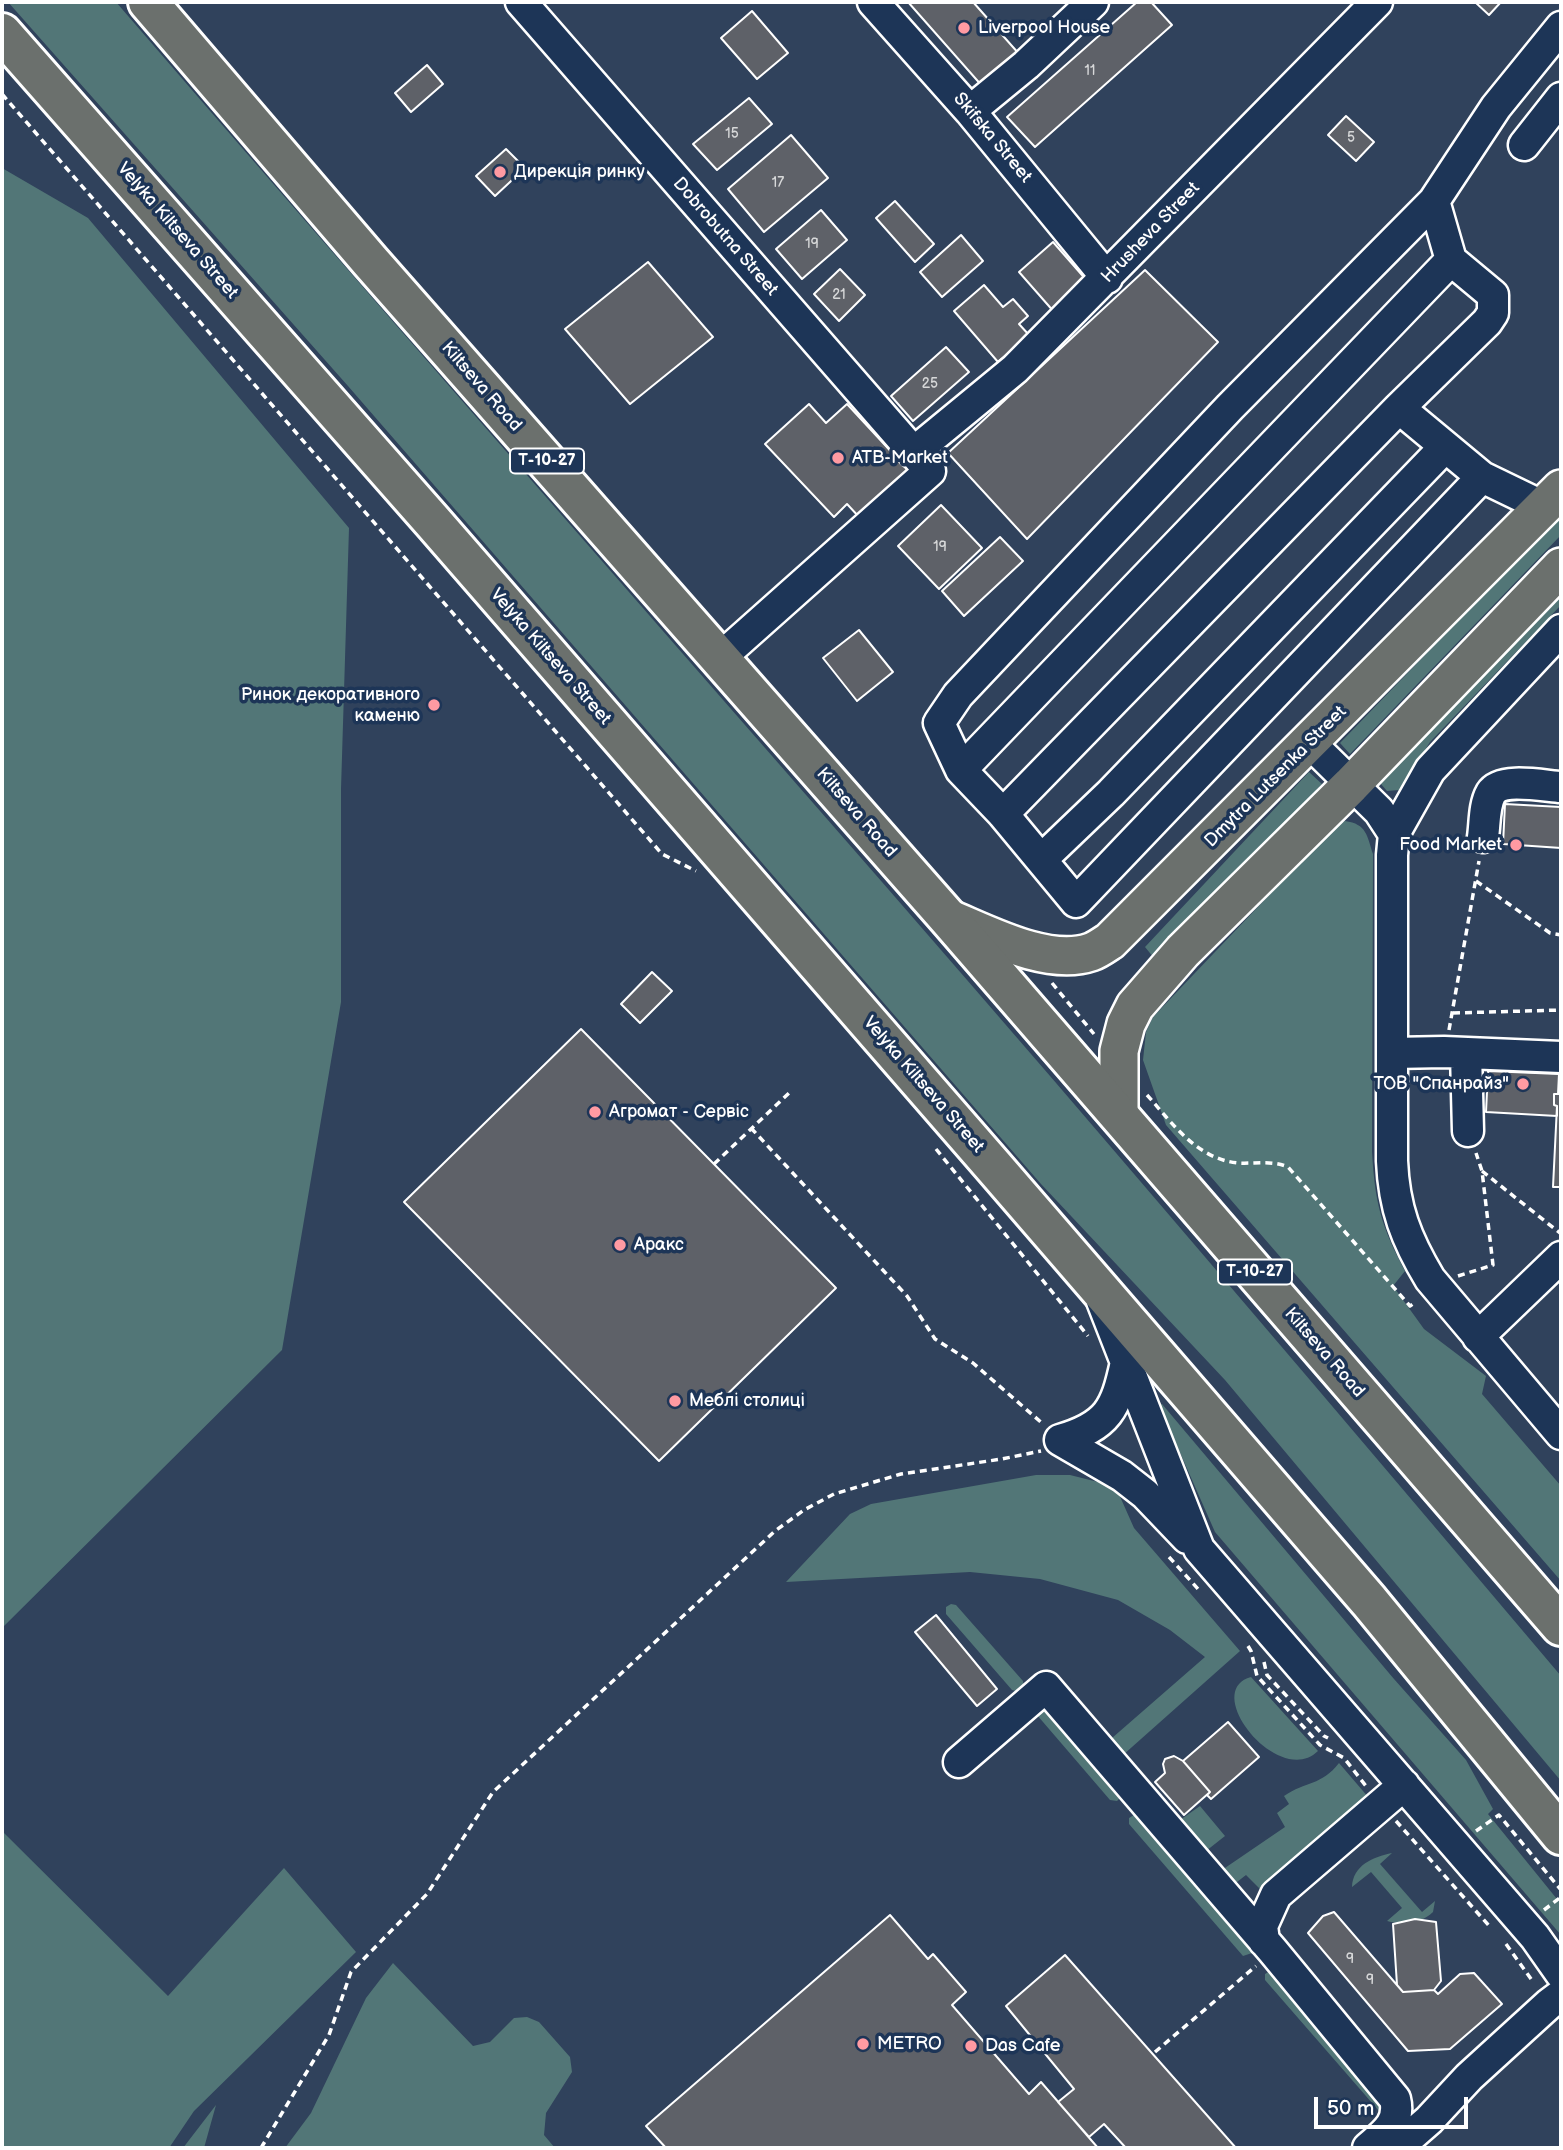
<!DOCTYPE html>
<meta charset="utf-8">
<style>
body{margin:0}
#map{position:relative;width:1563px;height:2150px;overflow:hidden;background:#30425c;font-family:"Balsamiq Sans",sans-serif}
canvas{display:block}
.frame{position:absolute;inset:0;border:4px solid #fff;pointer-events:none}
.scale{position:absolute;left:1314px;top:2097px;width:154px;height:32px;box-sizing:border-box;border:4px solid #fff;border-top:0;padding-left:9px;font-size:21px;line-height:24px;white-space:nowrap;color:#fff;-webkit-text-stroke:5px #1d3557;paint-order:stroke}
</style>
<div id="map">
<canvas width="1563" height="2150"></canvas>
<div class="frame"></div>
<div class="scale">50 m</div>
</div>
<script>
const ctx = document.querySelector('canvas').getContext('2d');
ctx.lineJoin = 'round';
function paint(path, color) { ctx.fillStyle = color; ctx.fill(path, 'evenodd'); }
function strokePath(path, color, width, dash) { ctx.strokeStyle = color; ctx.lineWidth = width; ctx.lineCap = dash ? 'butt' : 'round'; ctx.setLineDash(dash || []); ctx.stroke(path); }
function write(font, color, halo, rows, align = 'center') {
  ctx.font = font + ' "Balsamiq Sans",sans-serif'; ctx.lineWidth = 7; ctx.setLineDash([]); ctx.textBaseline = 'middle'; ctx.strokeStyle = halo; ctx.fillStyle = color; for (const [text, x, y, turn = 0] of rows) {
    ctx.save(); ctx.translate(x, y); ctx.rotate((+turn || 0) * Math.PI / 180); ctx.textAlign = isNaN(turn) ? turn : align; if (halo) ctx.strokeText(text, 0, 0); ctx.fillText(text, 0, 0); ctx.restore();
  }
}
paint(new Path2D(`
 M8,2H116C370,297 627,589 882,882C1111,1145 1336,1410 1561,1676V1781L1225,1380L1041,1184L348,386Z
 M2,168L88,218L349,528L341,789V1002L282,1350L2,1628Z
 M1561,514V535L1350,754L1340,743Z
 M1561,587V605L1430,742L1399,790L1387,791L1381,784L1379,776Z
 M1309,772L1322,784L1154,958L1145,947Z
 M1345,821C1367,824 1367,836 1373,854L1372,1152C1375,1203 1381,1226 1405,1271L1393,1286L1424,1329L1486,1376L1482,1394L1561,1486V1581L1166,1125L1143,1060L1146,1032L1153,1017L1336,825Z
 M1162,1404L1394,1679L1466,1760L1493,1809L1488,1814L1561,1904V1935L1215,1532L1159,1405Z
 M1036,1475H1070L1110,1485L1118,1492L1134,1528L1240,1651L1123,1755L1180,1820L1200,1806L1225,1836L1206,1851L1222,1870L1285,1827L1277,1813L1289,1804L1284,1796C1306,1781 1321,1786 1339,1763L1369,1798L1263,1892L1246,1875L1228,1889L1104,1745L1205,1657L1170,1630L1118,1600L1040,1579L970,1572L786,1582L850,1514L871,1504Z
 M951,1604L956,1605L1023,1681L1024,1688L1020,1692L1012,1690L946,1614V1607Z
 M1251,1677L1318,1751C1279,1789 1200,1691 1251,1677Z
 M1047,1707L1121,1792V1797L1117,1801L1110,1800L1037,1715V1709Z
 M1134,1815L1140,1816L1253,1946L1252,1953L1243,1956L1129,1824V1818Z
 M2,1831L168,1996L284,1868L356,1952L194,2111L169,2148H2Z
 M1392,1853L1380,1864L1422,1912L1435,1901L1433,1912C1421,1924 1403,1925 1387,1921L1402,1908L1371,1872L1352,1887C1353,1865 1373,1857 1392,1853Z
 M393,1963L473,2046L490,2042L514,2018L527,2017L539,2022L570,2057L572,2072L546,2113L544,2135L555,2148H285L311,2113L366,1998Z
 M1270,1971L1275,1972L1388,2102L1384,2111H1379L1265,1980V1974Z
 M216,2105L204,2148H183Z`), '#527677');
const building = new Path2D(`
 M908,2H973L1020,55L983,87Z
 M1137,2H1151L1172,25L1035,147L1007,117Z
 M1475,2H1501L1489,15Z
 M752,11L788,53L757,79L721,38Z
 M427,65L443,84L411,112L395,93Z
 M749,98L772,124L717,170L693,144Z
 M1346,116L1374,142L1356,161L1328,135Z
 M791,135L828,178L764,232L728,189Z
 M506,149L525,168L495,196L476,176Z
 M895,201L934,244L915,262L876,218Z
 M821,210L847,240L802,279L776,249Z
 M961,235L983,261L942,297L920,272Z
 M1053,242L1089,283L1055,313L1019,272Z
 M648,262L713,337L630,404L565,329Z
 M840,269L865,295L839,321L814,294Z
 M1145,270L1218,342L1027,539L948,453Z
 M984,285L1003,307L1013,299L1028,316L1019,324L1029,335L998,362L954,311Z
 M946,347L969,372L913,421L891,396Z
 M809,404L826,423L847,404L910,472L860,518L847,504L834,517L765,444Z
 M941,505L982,548L939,589L898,546Z
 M1000,537L1023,561L964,616L942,591Z
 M859,630L893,672L857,701L823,658Z
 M1505,804L1561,807V848L1503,844Z
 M652,972L672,991L640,1023L621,1004Z
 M581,1029L836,1288L659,1461L404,1202Z
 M1488,1071L1559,1074L1558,1094H1554V1105L1557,1106V1116L1486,1112Z
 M1554,1094H1561V1187H1553L1557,1106L1554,1105Z
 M936,1615L997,1689L977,1706L915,1632Z
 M1228,1722L1259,1757L1211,1799L1207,1795L1210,1792L1183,1761Z
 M1174,1756L1183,1761L1210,1792L1184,1815L1155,1782L1165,1773L1163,1764L1165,1759Z
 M1334,1912L1403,1992L1434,1990L1438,1994L1460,1974L1474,1973L1502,2004L1450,2049L1408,2051L1308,1933L1323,1916Z
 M890,1915L928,1959L933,1954L966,1992L952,2005L1029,2094L1041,2082L1098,2148H666L646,2126Z
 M1415,1919L1436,1922L1441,1981L1434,1990L1403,1992L1397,1985L1393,1924Z
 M1065,1955L1236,2148H1126L1104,2124L1089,2137L1058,2102L1074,2089L1006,2006Z`);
paint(building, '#5e6168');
strokePath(building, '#fff', 2);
const minor = new Path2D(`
 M521,2L930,471L720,658
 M873,2L970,111L1107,278
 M970,111L1026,65L1093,2
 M1524,145L1561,98
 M1399,408L1482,477L1544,507
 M913,453L1015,369L1377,2
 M1482,477L1076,902L1003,814L961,770L939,723L958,695L1230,407L1434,201L1496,107L1561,27
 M1310,743L1379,811L1394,834L1392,855V1161C1394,1208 1406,1239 1430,1279L1561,1434
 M961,770L1451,260
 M1003,814L1399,408L1487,322L1493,313V295L1451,260L1434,201
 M1394,834L1430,770L1561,630
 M1483,837C1485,824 1484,805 1491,793C1501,777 1544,786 1561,787
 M1042,859L1111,793L1444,448
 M1393,1053L1444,1052L1561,1057
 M1466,1053L1468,1131
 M1102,1301L1199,1549L1535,1937L1561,1974
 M1478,1337L1561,1257
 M1126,1362C1116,1409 1108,1426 1060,1440L1122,1476L1145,1494L1187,1538
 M959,1762L1046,1687L1273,1951L1395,2099C1401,2123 1384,2134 1368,2148
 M1264,1941L1262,1926L1276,1895L1404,1785
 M1397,2148L1429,2120L1469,2077L1549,2004L1561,1995`);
const major = new Path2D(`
 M948,918C987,934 1048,967 1091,952C1097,950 1104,945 1110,941L1561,489
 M1119,1114V1051L1126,1024L1135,1006L1183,951L1351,785L1561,567`);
const highway = new Path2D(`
 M148,2L370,261L948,918L1561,1626
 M2,33L433,522L994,1167L1369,1601L1561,1835`);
strokePath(minor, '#fff', 35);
strokePath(major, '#fff', 42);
strokePath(highway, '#fff', 44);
strokePath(new Path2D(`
 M2,94L662,854L696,871
 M1476,881L1550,933L1561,935
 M1052,983L1094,1034
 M1453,1013L1561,1010
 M1449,1030L1479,861
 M1147,1095C1173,1124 1197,1159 1238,1163C1255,1164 1272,1160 1288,1167L1410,1306L1416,1302
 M751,1128L907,1296L935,1339L973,1363L1043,1424
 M936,1149L1088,1336
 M714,1164L789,1093
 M1482,1171L1560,1233
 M1458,1276L1493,1265L1482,1171L1476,1153
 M1169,1557L1199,1590
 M1248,1646L1251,1651L1257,1676L1320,1745L1344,1758L1366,1786
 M1264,1662L1267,1675L1324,1736L1328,1738
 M1396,1821L1491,1928
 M1476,1831L1499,1815L1561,1890
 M1544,1910L1561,1897
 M1506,1944L1534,1983
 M1155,2052L1256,1966
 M261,2148L329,2035L351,1972L427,1894L493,1792L775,1531L804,1510L834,1494L901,1474L1002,1459L1041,1451`), '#fff', 3.5, [7, 5]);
strokePath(minor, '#1d3557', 30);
strokePath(major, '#6b706d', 37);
strokePath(highway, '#6b706d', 38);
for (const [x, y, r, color] of [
 [964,28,7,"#ff9aa2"],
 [500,172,7,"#ff9aa2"],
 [838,458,7,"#ff9aa2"],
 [434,705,7,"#ff9aa2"],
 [1516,845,7,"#ff9aa2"],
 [1523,1084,7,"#ff9aa2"],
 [595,1112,7,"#ff9aa2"],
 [620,1245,7,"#ff9aa2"],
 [675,1401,7,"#ff9aa2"],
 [863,2044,7,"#ff9aa2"],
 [971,2046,7,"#ff9aa2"]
]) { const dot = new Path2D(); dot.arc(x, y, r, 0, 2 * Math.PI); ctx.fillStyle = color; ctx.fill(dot); strokePath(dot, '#1d3557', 2.5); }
write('14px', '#d7d8d9', null, [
 ["11",1090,71],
 ["15",732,134],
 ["5",1351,138],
 ["17",778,183],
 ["19",812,244],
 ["21",839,295],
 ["25",930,384],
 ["19",940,547],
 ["9",1350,1959],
 ["9",1370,1980]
]);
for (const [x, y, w] of [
 [547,461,74],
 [1255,1272,74]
]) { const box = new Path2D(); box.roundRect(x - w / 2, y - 12.5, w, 25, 5); ctx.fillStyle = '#1d3557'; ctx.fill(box); strokePath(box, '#fff', 2); }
write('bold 16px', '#fff', null, [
 ["Т-10-27",547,461],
 ["Т-10-27",1255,1272]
]);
write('18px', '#fff', '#1d3557', [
 ["Liverpool House",978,28],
 ["Дирекція ринку",514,172],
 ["ATB-Market",852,458],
 ["Ринок декоративного",420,695,"right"],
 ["каменю",420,716,"right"],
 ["Food Market",1502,845,"right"],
 ["ТОВ \"Спанрайз\"",1509,1084,"right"],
 ["Агромат - Сервіс",609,1112],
 ["Аракс",634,1245],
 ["Меблі столиці",689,1401],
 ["METRO",877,2044],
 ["Das Cafe",985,2046]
], 'left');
write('18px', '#fff', '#1d3557', [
 ["Skifska Street",992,138,50],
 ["Velyka Kiltseva Street",177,231,49],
 ["Hrusheva Street",1151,233,-46],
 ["Dobrobutna Street",725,237,49],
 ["Kiltseva Road",481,387,49],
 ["Velyka Kiltseva Street",550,657,49],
 ["Dmytra Lutsenka Street",1276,777,-45],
 ["Kiltseva Road",856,813,49],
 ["Velyka Kiltseva Street",923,1085,49],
 ["Kiltseva Road",1324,1353,49]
]);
</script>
